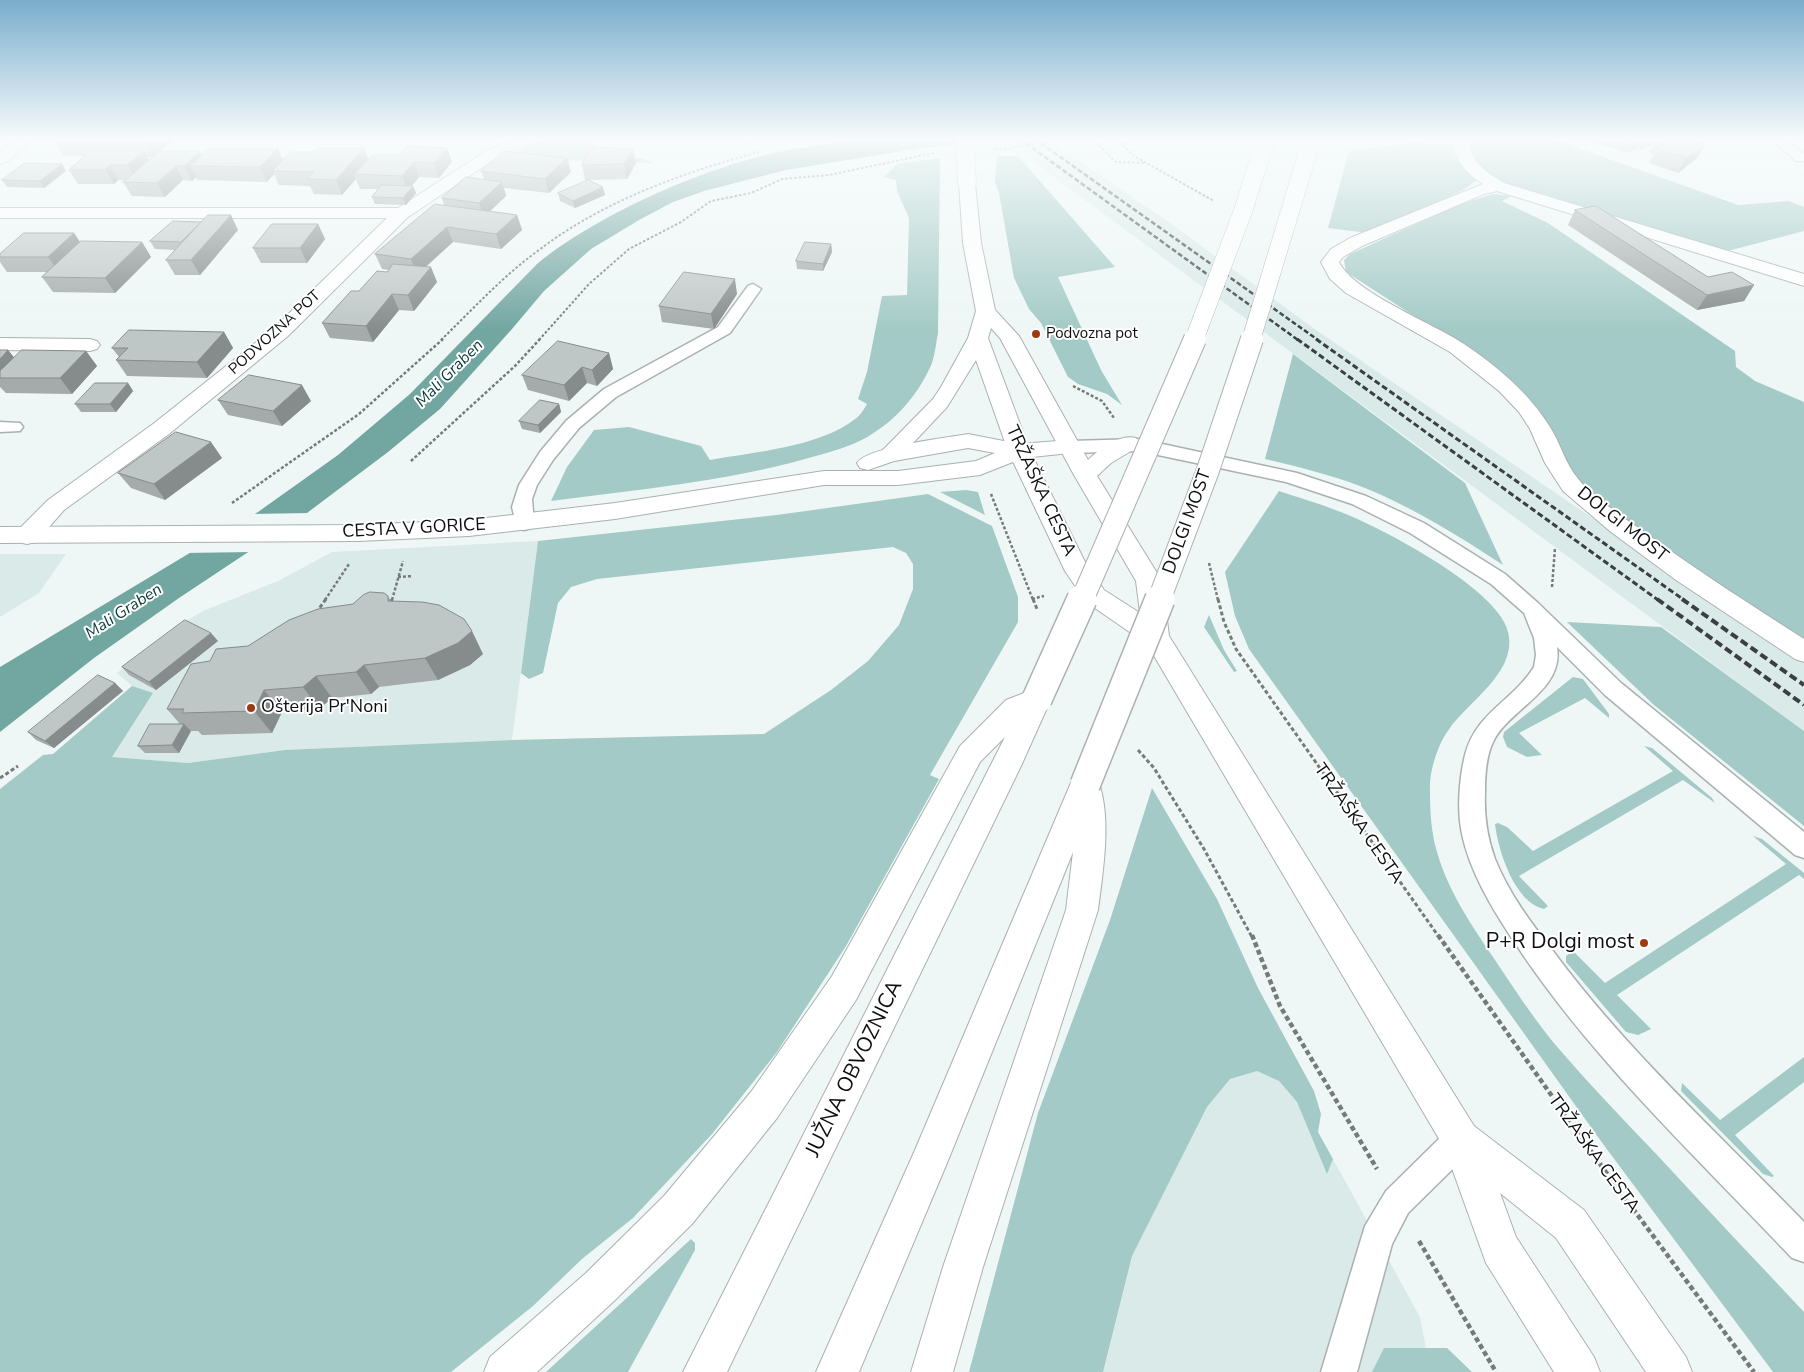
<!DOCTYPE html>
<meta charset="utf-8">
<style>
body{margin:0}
canvas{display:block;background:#eef7f6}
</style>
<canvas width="1804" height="1372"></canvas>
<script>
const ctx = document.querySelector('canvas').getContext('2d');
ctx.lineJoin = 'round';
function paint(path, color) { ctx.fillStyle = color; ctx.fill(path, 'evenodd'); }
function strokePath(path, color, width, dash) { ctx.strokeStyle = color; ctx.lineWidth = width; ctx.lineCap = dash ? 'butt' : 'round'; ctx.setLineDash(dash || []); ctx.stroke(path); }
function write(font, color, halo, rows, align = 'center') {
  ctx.font = font + ' "Nunito Sans",sans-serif'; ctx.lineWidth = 4; ctx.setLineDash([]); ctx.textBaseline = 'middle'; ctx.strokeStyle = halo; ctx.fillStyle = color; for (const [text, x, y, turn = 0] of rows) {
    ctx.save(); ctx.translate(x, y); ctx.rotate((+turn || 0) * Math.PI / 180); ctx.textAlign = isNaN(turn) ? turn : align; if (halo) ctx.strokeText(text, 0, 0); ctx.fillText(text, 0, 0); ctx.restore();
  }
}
paint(new Path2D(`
 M1007,139H1047L1170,223L1316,330L1804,662V731L1043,169L1033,158Z
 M538,541L512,740L285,750L188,763L112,757L152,694L132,686L117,673L179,625L203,611L278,581L332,552Z
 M0,554H66L39,593L0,617Z
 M1257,1071L1279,1081L1297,1102L1327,1173L1333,1159L1420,1317L1429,1365L1433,1372H1103L1132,1256L1207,1107L1230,1079Z`), '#d9eae8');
paint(new Path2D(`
 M544,139H590C606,169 627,150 653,163L503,158Z
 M1479,139H1553L1738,205L1789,201L1804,207V231L1724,252L1504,182L1478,167L1469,153L1472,144Z
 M1414,143L1453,144L1454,154L1477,180L1463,190L1368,233L1328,228L1349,151Z
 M997,156H1018L1115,267L1058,277L1101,370L1122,405L1107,394L1078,384L1068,377L1041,323L1029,309L1014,278L999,193L995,182Z
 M940,158L938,333C936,343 935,354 932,363C921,390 899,417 875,432C854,447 829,452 805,459C722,482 635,490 551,501L567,467L594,430L629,427L701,446L710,460C753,452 820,447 855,419C860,416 864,409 867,404L858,399L867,372L882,296L907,295L909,218L897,191L896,180L884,177L897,164Z
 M1493,194L1512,196L1502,201L1548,223L1735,351L1736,367L1755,381L1804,402V642L1627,523L1579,484L1565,461L1462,347L1346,272L1344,260L1350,254L1461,204Z
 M1293,354L1465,483L1503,565C1459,536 1414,508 1365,488C1332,475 1299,467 1265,459Z
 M966,490L978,492L985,515L940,492Z
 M1279,491C1299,498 1319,503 1338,511C1379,526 1490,585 1506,626C1523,668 1471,699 1450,728C1438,743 1429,771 1430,791C1430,811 1431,832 1437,852C1448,891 1472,926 1495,960C1513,987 1532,1016 1553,1042C1587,1082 1623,1119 1659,1157C1707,1209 1756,1261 1804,1312V1372H1773L1603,1144L1249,649L1235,616L1225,572Z
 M928,494L992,526L1018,597V622L930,775L939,779L846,946L777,1052L712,1134L633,1218L582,1259L533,1306L451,1372H0V789L43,755L53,754L132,686L153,693L112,757L188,763L285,750L512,740L764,734L831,690L868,661L899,625L913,589V564L906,553L893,547L597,579L571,587L558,603L543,673L529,679L521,673L538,541L777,515Z
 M1209,615L1224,650L1237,671L1234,672L1204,627Z
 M1567,622L1661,627L1804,731V826L1654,705Z
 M1573,677L1583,679L1609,714V718L1585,698L1519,733L1542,755L1527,757L1507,747L1503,737L1504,732Z
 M1644,746L1652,748L1712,798L1715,803L1683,780L1519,876L1548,906L1544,909C1515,903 1498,851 1495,824L1498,823L1507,827L1533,851L1673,771Z
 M1152,788L1217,899L1258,988L1314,1091L1321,1114L1318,1132L1333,1159L1327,1174L1297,1102L1279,1081L1257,1071L1230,1079L1207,1107L1132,1256L1103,1372H969L1038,1113L1110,920Z
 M1753,836L1762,839L1804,873V879L1799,875L1617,995L1651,1029L1638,1035L1626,1032L1566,962V956L1573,951L1605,983L1786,864Z
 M1804,1057V1082L1735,1135L1774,1176L1772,1177L1763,1174L1681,1091L1682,1083L1720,1120Z
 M691,1239L695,1243V1250L628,1372H546Z
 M1384,1348H1447L1472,1372H1372Z`), '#a3cac6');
paint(new Path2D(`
 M861,139H998L908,150L786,170L704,191L673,202L639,220L591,249L544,291L512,329L440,409L388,452L307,513L179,598L94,658L0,732V667L258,512L338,455L410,394L537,264C595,216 701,169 774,153C803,147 832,143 861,139Z`), '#72a6a1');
paint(new Path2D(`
 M311,513L252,552L183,553L249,514Z`), '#eef7f6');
const service = new Path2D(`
 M1772,139H1785L1804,154V161H1796Z
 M753,284L761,289L730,333L616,397L579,428L553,460L537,485L532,499L534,523L531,528L524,530L517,528L512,507L519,485L540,452L566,421L604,389L718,327L748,286Z
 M0,422L20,423L23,427L20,431L0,432Z
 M1139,439L1297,473L1366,496L1424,523L1505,574L1538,603L1621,683L1804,832V858L1795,855L1605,695L1557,647C1564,690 1511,708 1494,740C1486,755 1485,775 1485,792C1484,815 1487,837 1495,859C1508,892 1531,923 1553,951C1626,1050 1719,1134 1804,1222V1262L1792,1258C1696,1156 1590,1058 1513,940C1492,908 1470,872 1462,834C1457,810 1459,780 1465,755C1476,712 1513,701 1534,667L1536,655L1534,638L1524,613L1491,584L1410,533L1352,504L1286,482L1139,451L1071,453L1065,451L1062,447L1065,443L1071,441Z
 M1461,1124L1472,1128L1476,1139L1472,1150L1408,1213L1392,1244L1357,1372H1321L1365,1226L1386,1191L1450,1128Z`);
const minor = new Path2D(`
 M18,139H35L6,162L0,164V152Z
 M514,139H534L531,142L498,157L408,217L288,336L169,434L64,510L36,542L27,544L18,542L15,536L18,530L48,500L153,424L274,328L387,218H0V208H398L486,151Z
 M1461,139H1476L1470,147C1475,166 1488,173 1504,183L1804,274V286L1497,191L1484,194L1362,246L1343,257L1339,262C1354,293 1433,323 1464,344C1497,366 1529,393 1550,427C1561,444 1565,464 1579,480C1594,498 1627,520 1647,534C1698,571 1751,605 1804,639V662L1795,659L1676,580L1611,532L1563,491L1545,463L1530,429L1519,412L1499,391L1450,352L1346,293L1330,279L1321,262L1331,249L1350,238L1483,184C1468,175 1458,164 1454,146Z
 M0,338L90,339L97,341L100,345L97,349L90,351L0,350Z`);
const tertiary = new Path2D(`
 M968,434L1019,444L1071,440L1079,442L1082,447L1079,452L1023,458L980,475L898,485H824L615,519L469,536L358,541L0,543V527L358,525L469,520L615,503L824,471H898L976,461L995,453L968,448L894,461L868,470L860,468L857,463C867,447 946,438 968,434Z`);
const secondary = new Path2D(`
 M967,178L975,183L981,243L995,310L1019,336L1088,460C1100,449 1119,434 1136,438L1139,443L1136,448L1111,463L1097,476L1162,581L1169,636L1474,1126L1584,1210L1686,1357L1692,1372H1646L1556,1238L1500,1193L1516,1237L1594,1357L1600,1372H1554L1486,1263L1445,1149L1147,644L1086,602L1065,571L1008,451L976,360L947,407L897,460L889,462L881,460L878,455L933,399L941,387L968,338L976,311L963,243L959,183ZM991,328L1000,338L1074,475L1136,581L1140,613L1104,590L1085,562L1030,451L988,338Z`);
const motorway = new Path2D(`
 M1037,688L1047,691L1051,699L1021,766L727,1372H683L1005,737L980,762L856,1000L777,1118L692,1224L614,1301L537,1372H484L490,1357L586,1273L664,1196L751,1092L832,976L960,746L1006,700Z
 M1085,773L1096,776C1113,812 1103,871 1098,910L983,1267L953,1372H911L943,1267L1066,910L1073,852L947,1163L859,1372H816L915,1150L1070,785L1074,776Z`);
strokePath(service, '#aab1b0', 3);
strokePath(minor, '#aab1b0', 2);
strokePath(tertiary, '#aab1b0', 2);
strokePath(secondary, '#aab1b0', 2);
strokePath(motorway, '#aab1b0', 2);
strokePath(new Path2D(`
 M740,139L747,144
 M1092,139L1116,162L1146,163
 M1116,139L1134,156L1214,201
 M995,149H1008L1057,139
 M441,340C473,309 503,276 539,250C603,201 682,173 759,152
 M539,340L589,284L629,249L681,222L711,201L751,193L782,179L829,175L934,153`), '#767b7a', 2, [2.5, 2]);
strokePath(new Path2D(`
 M1073,386L1102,401L1114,418
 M411,461L515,366L540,339
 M991,494L1033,600
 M232,503L359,414L443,339
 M1209,563L1218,600
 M398,577L413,576
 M1552,587L1555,548
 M1032,599L1044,596
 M325,600L349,564
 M392,600L403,561`), '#767b7a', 2.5, [3, 2]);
strokePath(new Path2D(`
 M1033,599L1037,609
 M1218,599L1224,622L1236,649L1439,937
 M391,603L392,599
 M316,613L326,599
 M1138,750L1154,768L1204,849L1252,937
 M0,778L18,766`), '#767b7a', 3, [4, 2.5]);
strokePath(new Path2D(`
 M1252,935L1280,1006L1377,1169
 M1438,935L1605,1171L1754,1372
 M1419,1241L1496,1372`), '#767b7a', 4.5, [5, 3]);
paint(service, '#fff');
paint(minor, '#fff');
paint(tertiary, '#fff');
paint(secondary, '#fff');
paint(motorway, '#fff');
strokePath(new Path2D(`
 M1020,139L1298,340
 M1035,139L1318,340`), '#3b3f3e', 2.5, [5, 2.5]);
strokePath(new Path2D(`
 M1297,339L1658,600
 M1316,339L1684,600`), '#3b3f3e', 3, [6, 3]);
strokePath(new Path2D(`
 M1657,599L1804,705
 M1682,599L1804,685`), '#3b3f3e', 4, [8, 4]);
const secondaryBridge = new Path2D(`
 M965,139L967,183`);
const motorwayBridgeFar2 = new Path2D(`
 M1194,340L1243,211L1266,139
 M1251,340L1312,139`);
const motorwayBridgeFar1 = new Path2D(`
 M1082,600L1195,339
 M1159,600L1208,470L1252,339`);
const motorwayBridge = new Path2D(`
 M1037,699L1082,599
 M1085,785L1160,599`);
strokePath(secondaryBridge, '#aab1b0', 19, []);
strokePath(motorwayBridgeFar2, '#aab1b0', 19, []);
strokePath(motorwayBridgeFar1, '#aab1b0', 24, []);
strokePath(motorwayBridge, '#aab1b0', 32, []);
strokePath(secondaryBridge, '#fff', 18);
strokePath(motorwayBridgeFar2, '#fff', 18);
strokePath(motorwayBridgeFar1, '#fff', 22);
strokePath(motorwayBridge, '#fff', 29);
paint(new Path2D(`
 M59,139H174L161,151H200L202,155L283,160L368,159L399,155L447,148L452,162L439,178L419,177L412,186H413L416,193L406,205L375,204L372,197L378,189H360L356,179L342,195L314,194L310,186L279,185L274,174L267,182L197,180L196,177L192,181L183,180L165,197L132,196L123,182L125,180H118L114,184H78L69,170L85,156H63L55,142ZM147,157H153L149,160Z
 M1596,139H1655L1651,145L1642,150L1636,148L1635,149L1628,153L1594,142Z
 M1656,139H1689L1697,158L1678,173L1649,163L1654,154L1648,153Z
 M567,158L571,172L549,193L504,188L506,196L490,211L517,215L522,230L501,249L453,242L426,267L437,282L414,311L399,310L373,342L330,338L322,323L359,291L389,270L382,269L375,254L444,205L442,198L484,179L481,171Z
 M636,163L627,179L585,180L582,165Z
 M66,171L44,188L7,187L2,180Z
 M558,193L605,195L575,208L560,201Z
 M1575,210L1708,277L1754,285L1744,301L1697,310L1568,225Z
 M318,224L325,239L307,263H261L253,248Z
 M238,230L200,275H175L166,260L176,250L155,249L150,241Z
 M74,233L80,242H142L151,257L115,293L53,292L42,277L47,272H7L0,262V254Z
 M831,244L832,252L823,271L797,269L796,261Z
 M737,294L714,329L662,322L659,306Z
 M224,332L233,348L207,378L127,376L116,360L119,357L112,348Z
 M0,350H8L14,358L86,351L97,366L72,394L6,393L0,387Z
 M609,353L613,369L597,386L587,383L569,401L528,390L522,375Z
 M128,383L133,391L116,412H81L75,404Z
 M218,400L311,401L282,426L228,415Z
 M559,404L561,412L540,433L522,429L519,421Z
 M222,458L165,500L131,488L118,473Z
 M388,596L391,601L483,654L470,665L438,680L379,687L371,694L332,698L319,709L282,712L272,733L202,735L198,731H191L179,753H145L138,746L180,724L167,709L210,661L353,604Z
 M218,641L156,690L129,675L122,667Z
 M115,683L123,691L54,748L36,740L28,732Z`), '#a4abaa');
paint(new Path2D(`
 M150,139H174L154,157L146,143Z
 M1654,139H1655L1651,145L1642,150L1646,143Z
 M1639,142L1635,149L1628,153L1632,146Z
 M1706,144L1697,158L1678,173L1686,158Z
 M364,148L370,163L354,174L356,179L342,195L336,180Z
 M447,148L452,162L439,178L434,163Z
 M278,149L285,164L272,171L274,174L267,182L260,167Z
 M633,149L636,163L627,179L624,164Z
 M144,151L152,165L136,180L127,165Z
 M200,151L208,166H190L196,177L192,181L184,166Z
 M567,158L571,172L549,193L545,179Z
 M414,162L419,177L408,190L402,176Z
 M62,164L66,171L44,188L40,181Z
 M110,165L118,180L114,184L105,170Z
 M176,166L183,180L165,197L157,183Z
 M502,182L506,196L484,217L479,203Z
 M413,186L416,193L406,205L403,198Z
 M603,187L605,195L575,208L573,201Z
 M231,215L238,230L200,275L191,260Z
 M517,215L522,230L501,249L496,234Z
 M318,224L325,239L307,263L300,248Z
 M447,227L453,242L417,274L411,259Z
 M74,233L84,248L59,272L48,257Z
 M142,242L151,257L115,293L105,278Z
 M831,244L832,252L823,271V264Z
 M431,267L437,282L414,311L408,295Z
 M735,279L737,294L714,329L711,314Z
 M1754,285L1744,301L1697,310L1707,295Z
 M392,294L399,310L373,342L366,326Z
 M224,332L233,348L207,378L197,362Z
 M8,350L21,366L0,378V359Z
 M86,351L97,366L72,394L60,378Z
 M609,353L613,369L597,386L592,370Z
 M582,367L587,383L569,401L564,385Z
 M128,383L133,391L116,412L110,404Z
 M302,385L311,401L282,426L273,411Z
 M559,404L561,412L540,433L538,425Z
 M211,442L222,458L165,500L154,484Z
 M472,631L483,654L470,665L438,680L425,658Z
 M211,633L218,641L156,690L149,682Z
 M364,665L379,687L371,694L356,672Z
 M316,676L332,698L319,709L303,687Z
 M115,683L123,691L54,748L45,741Z
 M264,690L282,712L272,733L254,711Z
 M184,724L191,731L179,753L172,745Z`), '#868b8b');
const building = new Path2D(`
 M59,139H150L146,143L55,142Z
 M1610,139H1628L1639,142L1632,146Z
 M1633,139H1654L1646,143Z
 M1656,139H1689L1706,144L1686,158L1657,149L1667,142Z
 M407,146L447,148L434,163L414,162L402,176L354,174L373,155H399Z
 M592,147L633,149L624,164L582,165Z
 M210,148L278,149L260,167L190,166Z
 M318,148H364L336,180L307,179L314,172L272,171L291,152H314Z
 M91,151H144L127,165H110L105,170H69Z
 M160,151H200L184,166H176L157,183L123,182Z
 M504,151L567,158L545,179L481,171Z
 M25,163L62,164L40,181L2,180Z
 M466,177L502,182L479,203L442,198Z
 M588,180L603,187L573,201L558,193Z
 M382,185L413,186L403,198L372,197Z
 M435,204L517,215L496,234L447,227L411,259L375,254Z
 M1596,206L1708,277L1732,272L1754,285L1707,295L1575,210Z
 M208,215H231L191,260H166Z
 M173,221L201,222L181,242L150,241Z
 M272,224H318L300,248H253Z
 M24,233H74L48,257H0V254Z
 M81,241L142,242L105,278L42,277Z
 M805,242L831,244L823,264L796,261Z
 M393,264L431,267L408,295L392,294L366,326L322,323L351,291H359L377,271L387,272Z
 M684,272L735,279L711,314L659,306Z
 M129,330L224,332L197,362L116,360L128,348H112Z
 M558,341L609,353L592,370L582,367L564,385L522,375Z
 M0,350H8L0,359Z
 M22,350L86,351L60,378H0V371Z
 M249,375L302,385L273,411L218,400Z
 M95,383H128L110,404H75Z
 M540,400L559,404L538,425L519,421Z
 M176,432L211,442L154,484L118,473Z
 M370,592L384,593L388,596V601L422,602L439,605L464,619L472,631L458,643L425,658L364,665L356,672L316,676L303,687L264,690L254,711L182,713L184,709H167L191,664L210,661L216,649L248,646L289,620L318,609L353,604L363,595Z
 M185,620L211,633L149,682L122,667Z
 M98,675L115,683L45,741L28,732Z
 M150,724H184L172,745L138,746Z`);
paint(building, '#bfc7c6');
strokePath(building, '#868b8b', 1);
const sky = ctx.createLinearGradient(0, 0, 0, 331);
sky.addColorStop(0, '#79aecc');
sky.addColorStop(0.42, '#f7fbfb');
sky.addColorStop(1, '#f7fbfb00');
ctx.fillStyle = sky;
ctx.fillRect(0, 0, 1804, 331);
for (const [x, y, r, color] of [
 [1036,334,5,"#9f3914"],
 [251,708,5,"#9f3914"],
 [1644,943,5,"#9f3914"]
]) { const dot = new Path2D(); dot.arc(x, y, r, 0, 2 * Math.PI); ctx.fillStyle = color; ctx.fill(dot); strokePath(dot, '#fff', 2); }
write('15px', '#0c0f0e', '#fff', [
 ["PODVOZNA POT",275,333,-42]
]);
write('15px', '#0c0f0e', '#fff', [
 ["Podvozna pot",1046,334]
], 'left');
write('italic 16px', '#043936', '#fff', [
 ["Mali Graben",450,374,-45],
 ["Mali Graben",124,612,-33]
]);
write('18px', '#0c0f0e', '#fff', [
 ["TRŽAŠKA CESTA",1040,491,65],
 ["DOLGI MOST",1188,522,-70],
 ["DOLGI MOST",1622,525,38],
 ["CESTA V GORICE",414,529,-3],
 ["TRŽAŠKA CESTA",1358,824,55],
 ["TRŽAŠKA CESTA",1593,1154,54]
]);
write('18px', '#0c0f0e', '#fff', [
 ["Ošterija Pr'Noni",261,708]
], 'left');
write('21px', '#0c0f0e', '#fff', [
 ["P+R Dolgi most",1634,943]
], 'right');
write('21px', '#0c0f0e', '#fff', [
 ["JUŽNA OBVOZNICA",855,1069,-64]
]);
</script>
